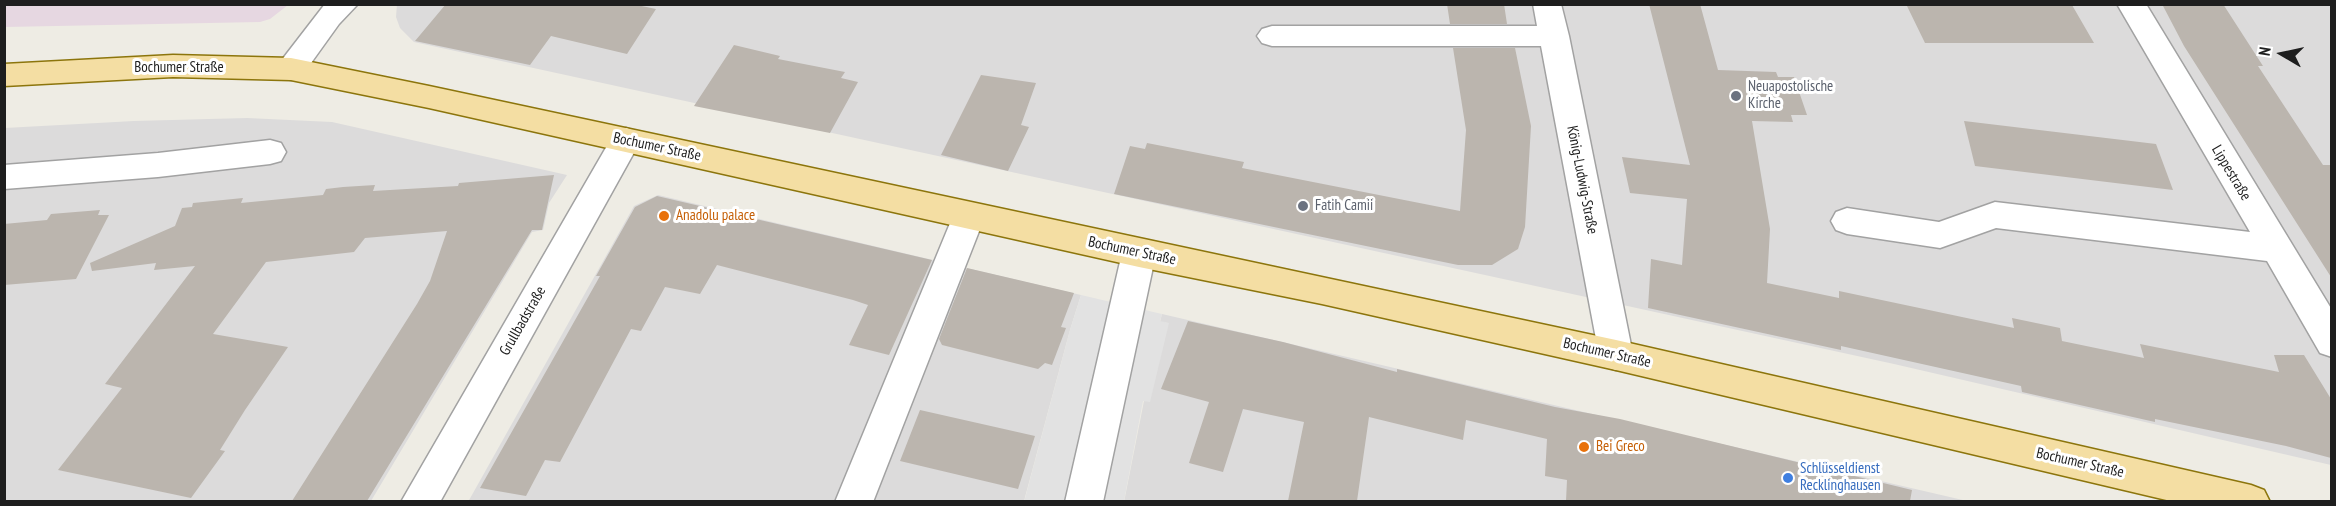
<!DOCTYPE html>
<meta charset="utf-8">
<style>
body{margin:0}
#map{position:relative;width:2336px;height:506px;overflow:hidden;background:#eeece4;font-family:"PT Sans Narrow",sans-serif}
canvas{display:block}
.frame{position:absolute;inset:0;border:6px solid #1e1e1e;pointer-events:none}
.north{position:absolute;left:2252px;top:24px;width:60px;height:60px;-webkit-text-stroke:4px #fff;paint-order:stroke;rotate:279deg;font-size:16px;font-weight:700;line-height:24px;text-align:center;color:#1e1e1e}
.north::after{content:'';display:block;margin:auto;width:21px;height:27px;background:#1e1e1e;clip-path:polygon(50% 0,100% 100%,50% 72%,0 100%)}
</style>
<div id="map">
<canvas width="2336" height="506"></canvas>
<div class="frame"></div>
<div class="north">N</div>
</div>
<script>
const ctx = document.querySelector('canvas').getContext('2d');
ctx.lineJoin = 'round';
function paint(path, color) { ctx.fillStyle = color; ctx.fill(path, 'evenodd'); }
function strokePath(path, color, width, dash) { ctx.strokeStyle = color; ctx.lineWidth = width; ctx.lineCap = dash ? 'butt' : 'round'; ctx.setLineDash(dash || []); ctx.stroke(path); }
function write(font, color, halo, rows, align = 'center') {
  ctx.font = font + ' "PT Sans Narrow",sans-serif'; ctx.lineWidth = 6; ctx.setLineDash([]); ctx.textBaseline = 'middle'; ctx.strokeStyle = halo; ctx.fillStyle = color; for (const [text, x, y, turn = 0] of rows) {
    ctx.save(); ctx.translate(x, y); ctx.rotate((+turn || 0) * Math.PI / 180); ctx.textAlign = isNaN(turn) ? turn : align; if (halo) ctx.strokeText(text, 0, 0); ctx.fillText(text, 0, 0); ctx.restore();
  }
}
paint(new Path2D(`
 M397,4L2331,5V465L1894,364L414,42L400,28L396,17Z
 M247,118L332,122L567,175L549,203L543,230L532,232L371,501L5,502V128L134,121Z
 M658,195L1081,295L1070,330L1024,501L468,502L634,206Z
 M1162,314L1967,501L1124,502L1144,401H1149L1168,323L1160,322Z`), '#dcdbdb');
paint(new Path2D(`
 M4,5L5,4L288,5L270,19L260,22L5,27Z`), '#e6d7e1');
paint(new Path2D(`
 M1081,295L1162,314L1160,321L1169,323L1150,402L1143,401L1124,501L1024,502L1070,330Z`), '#e2e2e2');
paint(new Path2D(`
 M446,4H632L656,9L627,54L551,36L530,65L415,41Z
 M1447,4H1504L1507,24H1450Z
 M1649,4H1700L1718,70L1776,72L1778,77H1794L1807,115H1791L1793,122L1752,121L1770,229L1767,283L1839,298V291L2014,328L2012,318L2060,328L2062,341L2144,358L2140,344L2279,372L2274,355H2304L2331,399V458L2286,446L2155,419V422L2022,392L2021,386L1841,346V350L1648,308L1651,259L1682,265L1687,199L1630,193L1622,157L1690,165Z
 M2162,4H2223L2263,66H2258L2323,165H2331V277L2184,46Z
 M2072,5L2094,43H1925L1907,6Z
 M734,45L780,56L778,59L845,72L841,78L858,82L830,133L694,106Z
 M1453,48H1515L1531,126L1525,227L1518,249L1492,265H1458L1114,194L1130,146L1145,149L1147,143L1244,162L1242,168L1460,211L1466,130Z
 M981,75L1036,83L1021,125L1029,127L1008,171L941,155Z
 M1964,121L2156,144L2173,190L1975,166Z
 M554,175L542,230H532L367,501H292L417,304L430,281L447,231L365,238L354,252L266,262L213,334L288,347L245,410L220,450L225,451L191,498L58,470L122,388L105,384L195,266L154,270L156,263L92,271L90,263L175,226L182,208L192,207L193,203L243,198L241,203L323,195L326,189L343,187L375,185L373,191L458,186L459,183Z
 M657,196L932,260L889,355L849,345L868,305L853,300L717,265L700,294L665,287L641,331L631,329L560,462L545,460L526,496L480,488L600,276H596L635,207Z
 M100,210L98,215H109L76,279L4,285V224L47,220L51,214Z
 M967,268L1074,293L1061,327L1066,328L1052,365L1045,363L1038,369L942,345L939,339Z
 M1188,321L1283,342L1397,372V369L1555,407L1620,419L1912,490L1910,501H1566L1567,480L1545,476L1547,439L1466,420L1463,440L1369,417L1357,501H1288L1304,422L1243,409L1223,472L1189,463L1209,402L1161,389Z
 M920,410L1035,436L1018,489L900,461Z`), '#bbb5ae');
const minor = new Path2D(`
 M325,4H358L339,24L301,77L291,80L281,77L276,69L281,61Z
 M1533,4H1561L1569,36L1633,355L1628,366L1616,370L1604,366L1599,355L1541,46H1272L1262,43L1257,36L1262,29L1272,26H1537Z
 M2117,4H2146L2332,310V357L2320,353L2267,261L1996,228L1940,248L1847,234L1836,230L1831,221L1836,212L1847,208L1939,222L1995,202L2250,232Z
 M626,128L637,132L641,140L440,502H401L615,132Z
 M270,140L281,143L286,152L281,161L270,164L158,177L4,189V165L158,153Z
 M969,203L980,207L985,216L873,502H835L953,216L958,207Z
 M1139,239L1151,243L1156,253L1103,502H1065L1122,253L1127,243Z`);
const major = new Path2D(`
 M173,55L291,58L429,86L1616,340L2251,485L2264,490L2270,502H2175L1616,370L1322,304L1139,267L429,108L291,80L173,77L4,86V64Z`);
strokePath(minor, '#a2a2a2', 3);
strokePath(major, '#8c750c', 3);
paint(minor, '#fff');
paint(major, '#f4dea3');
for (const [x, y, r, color] of [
 [1736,96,6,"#6b7280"],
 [1303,206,6,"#6b7280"],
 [664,216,6,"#e8710a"],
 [1584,447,6,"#e8710a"],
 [1788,478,6,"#3f7fe0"]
]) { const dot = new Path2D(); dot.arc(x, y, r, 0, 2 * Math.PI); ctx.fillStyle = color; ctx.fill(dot); strokePath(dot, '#fff', 2); }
write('15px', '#1e1e1e', '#fff', [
 ["Bochumer Straße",179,68],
 ["Bochumer Straße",657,147,12],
 ["Lippestraße",2231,173,59],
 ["König-Ludwig-Straße",1582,180,79],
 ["Bochumer Straße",1132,251,12],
 ["Grullbadstraße",523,321,-60],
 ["Bochumer Straße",1607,353,13],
 ["Bochumer Straße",2080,463,13]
]);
write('15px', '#5b616d', '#fff', [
 ["Neuapostolische",1748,87],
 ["Kirche",1748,104],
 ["Fatih Camii",1315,206]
], 'left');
write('15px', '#c56008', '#fff', [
 ["Anadolu palace",676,216],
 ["Bei Greco",1596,447]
], 'left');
write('15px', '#366cbe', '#fff', [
 ["Schlüsseldienst",1800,469],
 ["Recklinghausen",1800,486]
], 'left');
</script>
